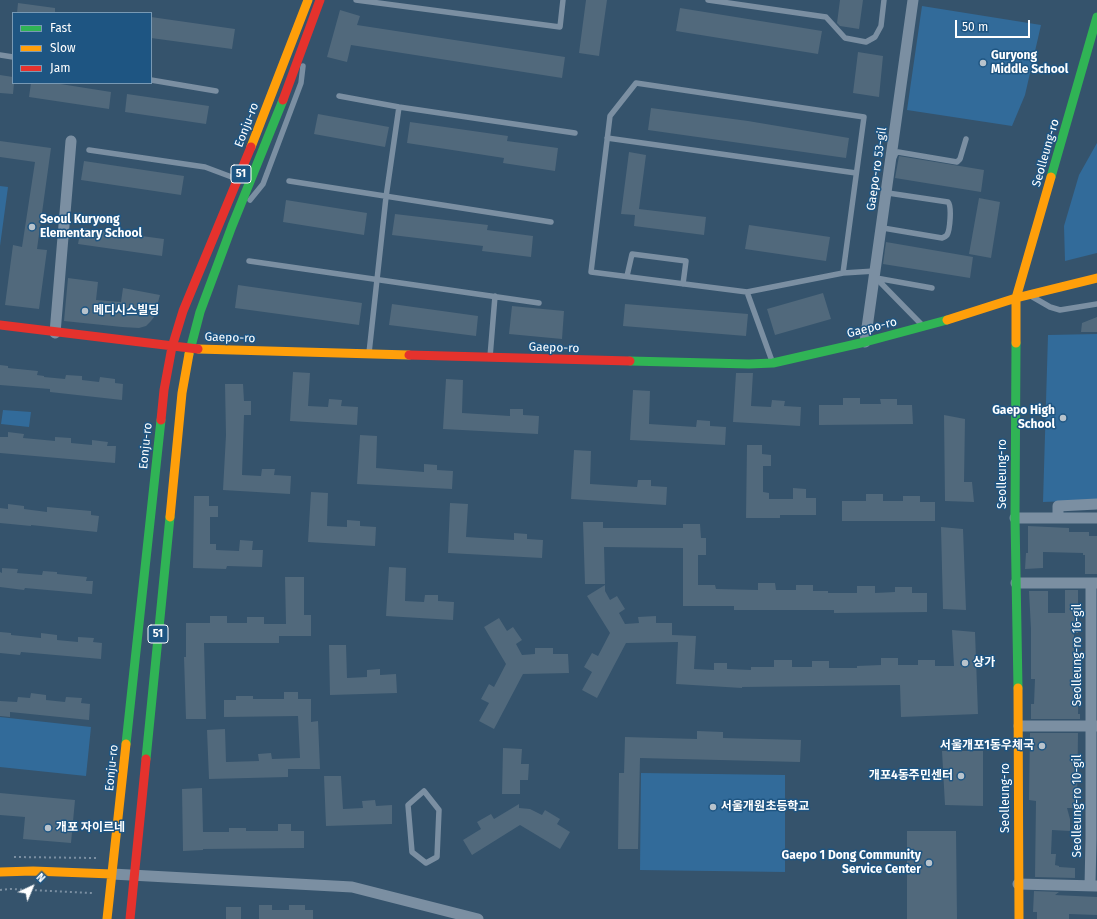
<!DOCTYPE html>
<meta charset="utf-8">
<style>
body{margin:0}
#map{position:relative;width:1097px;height:919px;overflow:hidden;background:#35536c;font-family:"Fira Sans",sans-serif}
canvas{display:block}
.legend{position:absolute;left:12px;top:12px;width:140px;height:72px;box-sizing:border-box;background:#1e5582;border:1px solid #7899b4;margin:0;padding:5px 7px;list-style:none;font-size:12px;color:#fff}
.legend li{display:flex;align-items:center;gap:8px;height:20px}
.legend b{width:20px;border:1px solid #7899b4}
.north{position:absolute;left:12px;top:867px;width:40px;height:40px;-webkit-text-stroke:3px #1e5582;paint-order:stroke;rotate:44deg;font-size:11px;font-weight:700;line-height:16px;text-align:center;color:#fff}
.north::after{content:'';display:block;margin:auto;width:14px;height:18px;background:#fff;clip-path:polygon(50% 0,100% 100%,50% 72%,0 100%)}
.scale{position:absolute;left:955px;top:20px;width:75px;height:18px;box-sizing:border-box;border:2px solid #fff;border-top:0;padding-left:5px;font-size:12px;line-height:14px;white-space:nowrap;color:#fff;-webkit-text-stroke:3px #1e5582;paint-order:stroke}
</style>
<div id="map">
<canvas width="1097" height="919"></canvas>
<ul class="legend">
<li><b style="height:5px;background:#30b455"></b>Fast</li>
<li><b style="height:5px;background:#ff9f0a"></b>Slow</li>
<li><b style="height:5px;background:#e5322d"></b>Jam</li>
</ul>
<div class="north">N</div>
<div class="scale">50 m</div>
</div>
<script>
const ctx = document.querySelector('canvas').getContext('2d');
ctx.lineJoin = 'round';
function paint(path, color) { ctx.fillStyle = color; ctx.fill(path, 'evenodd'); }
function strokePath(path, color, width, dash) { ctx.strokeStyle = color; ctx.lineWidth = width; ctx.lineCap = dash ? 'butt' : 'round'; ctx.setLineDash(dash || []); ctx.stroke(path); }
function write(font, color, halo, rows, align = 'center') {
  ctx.font = font + ' "Fira Sans","Noto Sans KR",sans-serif'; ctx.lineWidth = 3; ctx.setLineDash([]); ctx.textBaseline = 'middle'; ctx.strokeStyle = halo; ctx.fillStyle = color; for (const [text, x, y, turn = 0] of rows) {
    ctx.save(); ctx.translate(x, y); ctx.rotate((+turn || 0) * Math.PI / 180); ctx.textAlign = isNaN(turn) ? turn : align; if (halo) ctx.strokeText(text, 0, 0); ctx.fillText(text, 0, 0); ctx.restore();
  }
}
paint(new Path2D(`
 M922,6L1041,25L1025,95L1012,126L907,110Z
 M1097,143V253L1065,261L1064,226L1079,175Z
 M0,186L8,187L0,246Z
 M1097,334V500L1043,502L1048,335Z
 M3,410L31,412L29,427L1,424Z
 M0,717L91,727L86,776L0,767Z
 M641,773L785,775V872L640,870Z`), '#326b9a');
paint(new Path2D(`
 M586,0H607L599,56L579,53Z
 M840,0H863L859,29L840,26L837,23Z
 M18,3L55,8V13H17Z
 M680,8L822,31L818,54L676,31Z
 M340,10L360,16L357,25L565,57L562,78L351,45L347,62L327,57Z
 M151,17L235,29L232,49L151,38Z
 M858,52L883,56L879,97L853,93Z
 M0,75L13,77V83H14L13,94L0,93Z
 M31,83H54L111,92L109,109L29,97Z
 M127,94L209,106L206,124L125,112Z
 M651,108L748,121L849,138L846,158L648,130Z
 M318,114L389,127L385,147L314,134Z
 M410,122L508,136L507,141L558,148L555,171L503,163L504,158L407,143Z
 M0,141L51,148L37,249L47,250L39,309L5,305L13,245L22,247L35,162L0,157Z
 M629,152L646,155L639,209L706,217L704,235L634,226L635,215L621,214Z
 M899,156L984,170L981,192L895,178Z
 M84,161L184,176L181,195L81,180Z
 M979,198L1000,202L991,258L969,254Z
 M286,200L367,213L364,235L283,222Z
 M395,214L488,225L487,230L533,236L531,257L482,251L483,246L392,235Z
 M749,225L830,237L826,261L745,249Z
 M81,228L164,239L162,256L78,244Z
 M886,242L973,257L970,278L883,264Z
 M68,278L98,282L96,300L121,302L123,288L160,295L154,317L151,321L146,326L139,328L122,327L64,321Z
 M238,285L362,303L359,325L235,308Z
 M823,293L831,319L775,335L767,309Z
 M392,304L478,316L476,336L389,325Z
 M625,304L748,314L746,336L623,326Z
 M512,306L564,311L562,339L509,334Z
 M1097,317V332H1081L1082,323Z
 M0,365L8,366V368L38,371L37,375L44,376V377L65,379L66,375L82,376V380L99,382L100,377L115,379V383L123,384L122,400L50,392V389L0,385Z
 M293,372L310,373L308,406L328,407L329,399L342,400L341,406L358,407L357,425L290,421Z
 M736,373H753L751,406L771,407L772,400L785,401L784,406L801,407L800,426L733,422Z
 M446,379L463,380L462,413L510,416V409H523V415L539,416L538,434L443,429Z
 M225,384H243L244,401H251V415H244L242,475L261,476L262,469H275L274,475L291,476L290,494L223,490L226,435Z
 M633,390L650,391L649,424L696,427L697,420L710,421V426L726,427L725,445L630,440Z
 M843,398H860V404H881L880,399H897V405H912L913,424L819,425V405H843Z
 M944,415L965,419L964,482H972L974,502L945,501Z
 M8,432L24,434L23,438L34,439L55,441V437L71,438V443L92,445V440L108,442L107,446H116L115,463L0,453V437H8Z
 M360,435L377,436L376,468L424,472V464L437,465V470L453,471L452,489L357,484Z
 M747,445H762V454L771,455V466H763V492L769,493V499H793V488L806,489V498H816V515H780V518H746Z
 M574,450L591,451L590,484L637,487L638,480H651V486L667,487L666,505L571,499Z
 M311,492L328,493L327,526L347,527V520L360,521V526L376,527L375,546L308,542Z
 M866,494H883V501H903V496H920V502H935V521H842V501H866Z
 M194,496H209V506H218V517H210V544H216V550L239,551L240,540L253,541L252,550H263L262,567L227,566L226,569L193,568Z
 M450,503L468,504L466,537L514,540V533L527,534V539L543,540L542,558L448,553Z
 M8,504L24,506V509L47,512V507L91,511V515L99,516L97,532L31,525V526L0,523V508L8,509Z
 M583,522H603V528H683V524H700L701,538H706V555H698V585H715L716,589L758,590V583H775L776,590H796V585H813V591H828V593H857V586H875V593L895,592V587H912V593H927V612L834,613V610H734V606H683V548L604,547L605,584H585Z
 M1028,526L1069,528V532H1089V536H1097V574H1085V555H1083V553L1043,552V568L1025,569L1026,553H1028Z
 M941,527L963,529L966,610L943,609Z
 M389,567L406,568L405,601L424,602L425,595H438V601L454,602L453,620L386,616Z
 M2,568L18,569L17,573L42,575L43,571L57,572V574L87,577L86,581H93L92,594L25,588L24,590L0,587V572L2,573Z
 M285,577H304V615H311V636H279V643H204L206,719H186L184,657H186V623H210V616H227V623H247V617H264V624H286Z
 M605,585V591L610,600L617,596L625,609L619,613L625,624L639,623L638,617L656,616V623H672V635L696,636L694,669L714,670V663H727V669L751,670V667H774V660H792V667H812V661H829V668H857V666L881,665V658H898V665H918V660H935V666H954L952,630L975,632L978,714L901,717L900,685L742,687V688L676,684L678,642L626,643L597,698L582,690L592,672L584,667L592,653L598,656L610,633L587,596Z
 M1065,590H1078V633H1074V662H1078V685L1079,686L1078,714H1080V719H1031V704H1034L1035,679H1031V629L1029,591H1048V613H1065Z
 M499,618L507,631L513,627L522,640L516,644L522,655L535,654V648H553V654H568L569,673L523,674L494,729L479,721L489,703L481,699L489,684L494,687L506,664L484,627Z
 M0,632L11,633V635L41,638V633L57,635V640L78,642V637L94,638L93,642L102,643L101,659L21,652L20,655L0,653Z
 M329,645H346L347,678L367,677V670L380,669V675L396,674L397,693L330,695Z
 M284,692H298V699H311V722L318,721L320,769H288V777L209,779L207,730L225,729L226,762L259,761L258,754L271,753L272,759L300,758L298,716L224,717V700H236V696H253V699H284Z
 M31,693L46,695V700L65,702L66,697L82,698L81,703L90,704L89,720L10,712V717L0,716V701L17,702L18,697L30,698Z
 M697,731L723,732V738L801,740L800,762L640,758L638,849H618L619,773H624L625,737L697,739Z
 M1030,733H1078L1077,808H1067L1070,819V831L1052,830L1051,854H1056L1055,865L1059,866V867L1075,868V878L1035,877L1036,801L1029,800Z
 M503,748L522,749L521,764H529L528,780H520V794H502Z
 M942,751H983V806L945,805Z
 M324,776H341L343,809L363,808L362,801L375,800L376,806L392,805V824L326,826Z
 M202,788L203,832H229V828H246V831H278V824H291V831H304V848L203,849V850L183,851L182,789Z
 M0,793L75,800L71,843L23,839L25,817L0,815Z
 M519,804V808L530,809L542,815L545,810L560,819L557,824L570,832L560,849L520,825L472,855L463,840L481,829L477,822L491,814L494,819Z
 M907,831H956L957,919H907Z
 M1034,891L1059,892L1055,895L1097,897V915L1069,914V919H1037V912H1033Z
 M259,905H272V910H289V905H305V910H313V919H259Z
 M226,907H241V919H226Z`), '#51697c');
strokePath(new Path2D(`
 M14,857L96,858
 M0,890L10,889L92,893`), '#7b8fa2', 2, [2, 3]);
strokePath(new Path2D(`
 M356,0L560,27L563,0
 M708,0L826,17L845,38L866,42L875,37L881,26L884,0
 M0,55L13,57
 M151,80L216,91
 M339,96L399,107L575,133
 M607,138L856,173
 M89,150L205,167L237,179
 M894,157L896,153L898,152L957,162L960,159L966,139
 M289,181L551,222
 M250,200L263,184L301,83L303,66
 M883,228L942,238C944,237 945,237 947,235C950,230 952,206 948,202L888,193
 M249,261L539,303
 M843,273L864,117L636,83L610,116L591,272L747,292L843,273L875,271
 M627,276L632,254L686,261L683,284
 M876,276V278L922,325
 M876,278L932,288
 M747,292L772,361
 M1031,296L1050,307L1060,310L1097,304
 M369,353L386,197L399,107
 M490,357L495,296
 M424,791L439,810L437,857L426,863L412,852L408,805Z`), '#7b8fa2', 5.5);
strokePath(new Path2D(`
 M55,333L71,141
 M865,342L913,0
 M1058,513V506L1097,504
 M1015,518H1097
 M1016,583H1097
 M1019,726H1097
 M112,874L352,887L478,919
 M1018,884L1096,886
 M1090,886L1091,838V583`), '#7b8fa2', 11);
strokePath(new Path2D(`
 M1051,177L1097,17
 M1016,343L1015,518L1018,688
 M189,354L200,312L232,226L283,100
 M630,361L749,364L773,363L865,342L947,320
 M126,744L161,420
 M146,759L170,517`), '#30b455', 9);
strokePath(new Path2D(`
 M251,147L308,0
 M947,320L1016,298L1097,278
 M1016,343V298L1051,177
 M198,349L409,355
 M170,517L182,393L189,354
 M1018,688L1019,919
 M0,872L33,871L112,874
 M107,919L126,744`), '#ff9f0a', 9);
strokePath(new Path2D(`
 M283,100L320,0
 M0,325L198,349
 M409,355L630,361
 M161,420L164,390L172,347L183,311L251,147
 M130,919L146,759`), '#e5322d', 9);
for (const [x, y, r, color] of [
 [983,63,4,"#b8c3cc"],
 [32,227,4,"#b8c3cc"],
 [85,311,4,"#b8c3cc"],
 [1063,418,4,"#b8c3cc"],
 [965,663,4,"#b8c3cc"],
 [1042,746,4,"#b8c3cc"],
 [961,776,4,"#b8c3cc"],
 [713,807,4,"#b8c3cc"],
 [48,828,4,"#b8c3cc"],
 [929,863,4,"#b8c3cc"]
]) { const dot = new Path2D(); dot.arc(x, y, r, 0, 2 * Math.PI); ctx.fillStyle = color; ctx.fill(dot); strokePath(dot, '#1e5582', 1.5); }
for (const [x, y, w] of [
 [241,174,20],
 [158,634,20]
]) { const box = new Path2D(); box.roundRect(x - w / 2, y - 9, w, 18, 3); ctx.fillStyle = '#1e5582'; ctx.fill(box); strokePath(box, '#fff', 1); }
write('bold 11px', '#fff', null, [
 ["51",241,174],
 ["51",158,634]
]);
write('bold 12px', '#fff', '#1e5582', [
 ["Guryong",991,56],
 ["Middle School",991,70],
 ["Seoul Kuryong",40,220],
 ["Elementary School",40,234],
 ["메디시스빌딩",93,311],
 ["Gaepo High",1055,411,"right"],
 ["School",1055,425,"right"],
 ["상가",973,663],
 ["서울개포1동우체국",1034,746,"right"],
 ["개포4동주민센터",953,776,"right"],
 ["서울개원초등학교",721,807],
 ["개포 자이르네",56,828],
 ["Gaepo 1 Dong Community",921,856,"right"],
 ["Service Center",921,870,"right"]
], 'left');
write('12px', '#fff', '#1e5582', [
 ["Eonju-ro",247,125,-69],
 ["Seolleung-ro",1046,153,-74],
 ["Gaepo-ro 53-gil",877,169,-82],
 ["Gaepo-ro",872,328,-14],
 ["Gaepo-ro",230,338,2],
 ["Gaepo-ro",554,348,2],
 ["Eonju-ro",146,446,-84],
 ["Seolleung-ro",1003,474,-90],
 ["Seolleung-ro 16-gil",1078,655,-90],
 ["Eonju-ro",112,768,-84],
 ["Seolleung-ro",1006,798,-90],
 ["Seolleung-ro 10-gil",1078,806,-90]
]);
</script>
